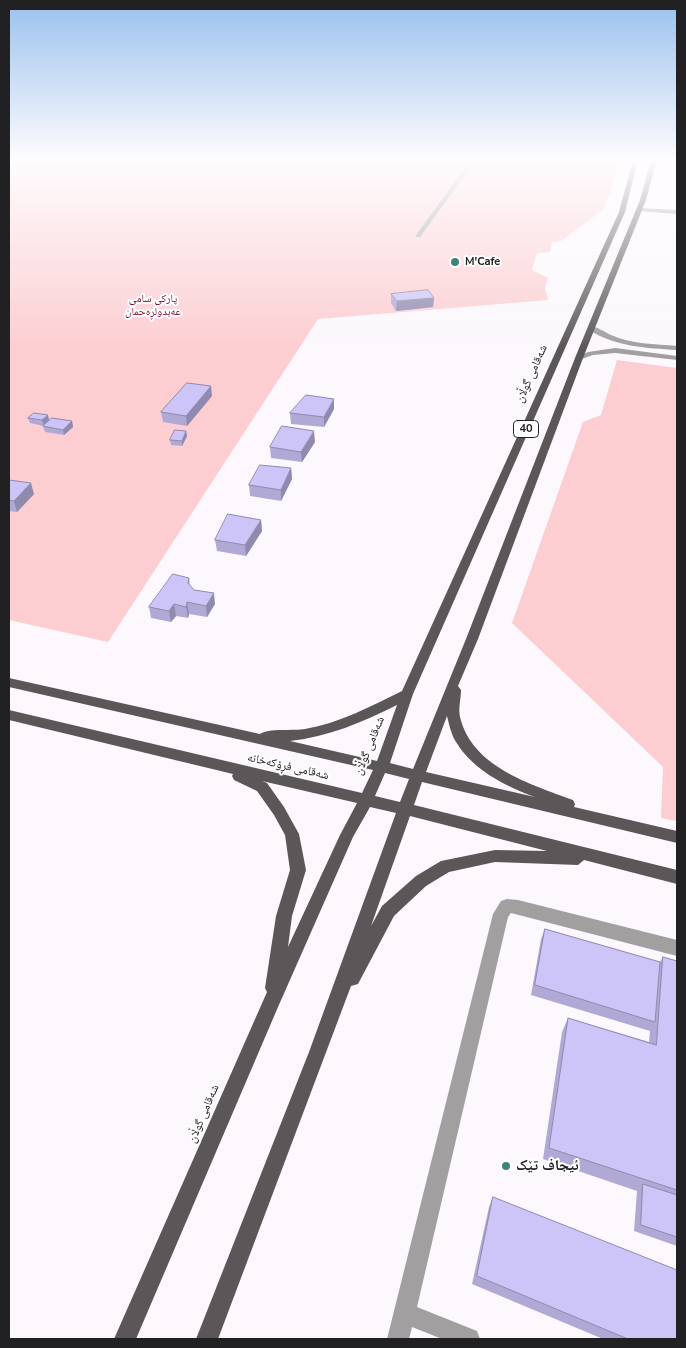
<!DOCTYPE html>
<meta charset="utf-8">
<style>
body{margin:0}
#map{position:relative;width:686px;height:1348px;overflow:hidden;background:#fcf8fd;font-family:"Nunito Sans",sans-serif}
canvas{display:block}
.frame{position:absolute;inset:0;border:10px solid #212022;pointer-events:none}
</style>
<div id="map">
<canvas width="686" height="1348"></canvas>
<div class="frame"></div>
</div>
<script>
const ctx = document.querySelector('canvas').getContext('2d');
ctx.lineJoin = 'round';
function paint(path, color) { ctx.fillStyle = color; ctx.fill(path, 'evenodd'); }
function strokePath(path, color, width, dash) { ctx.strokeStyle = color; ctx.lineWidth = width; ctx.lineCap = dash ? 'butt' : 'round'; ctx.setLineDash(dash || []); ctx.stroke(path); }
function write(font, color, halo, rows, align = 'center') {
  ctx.font = font + ' "Nunito Sans","Noto Naskh Arabic",sans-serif'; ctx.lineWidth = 4; ctx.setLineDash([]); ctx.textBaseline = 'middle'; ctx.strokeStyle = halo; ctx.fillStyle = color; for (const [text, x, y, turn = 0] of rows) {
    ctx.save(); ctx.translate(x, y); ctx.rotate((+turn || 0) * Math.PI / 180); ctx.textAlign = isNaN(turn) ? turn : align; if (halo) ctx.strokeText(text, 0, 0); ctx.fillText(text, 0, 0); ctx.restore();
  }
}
paint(new Path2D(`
 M9,160H619L618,168L604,209L561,241L552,242L550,252L537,253L532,270L548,278L545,288L548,300L318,319L108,642L9,620Z
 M617,360L677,368V821L661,818L663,767L512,623L583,422L601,415Z`), '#fccdd1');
paint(new Path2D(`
 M471,160H476L420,237H416V235Z
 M637,208L677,210V214L639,211Z
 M589,326C597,326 604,332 611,335C631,344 655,344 677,346V350C647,348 616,347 589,330Z
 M615,348L677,356V360L615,353L593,355L579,360L575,358L588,352Z
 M507,899L518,900L677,940V956L511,913L508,917L417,1307L477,1331L480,1339H442L412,1327L409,1339H387L493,914L501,901Z`), '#a29fa1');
paint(new Path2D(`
 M633,160H638L625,212L413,694L390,763L413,769L466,639L575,358L640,200L651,160H657L646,200L583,358L478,639L458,686L461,690C461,698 458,709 460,717C472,767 530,784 573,800L575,804L574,807L677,831V843L422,782L414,805L677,870V884L584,860L578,865L495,862L449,872L426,886L394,916L358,984L351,986L218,1339H196L309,1052L396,813L370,807L353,837L278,1007L136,1339H114L267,992L265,988L276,916L290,870L285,835L274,815L257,791L234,780L232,776L233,774L9,720V710L362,793L373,770L9,687V678L260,734C268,728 294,731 305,729C340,723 371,706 402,691L619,212ZM397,705L377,761L290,741C328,737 363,722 397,705ZM447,716C449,724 451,734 456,742C473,770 505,786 535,797L426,772ZM385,773L409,779L400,802L375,796ZM262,781L357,803L340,835L288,947L292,916L306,870L299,834L284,807L267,783ZM410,816L547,851L495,850L441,861L416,876L382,906L371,926Z`), '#5b5759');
paint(new Path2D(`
 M391,294L434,298L433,307L396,311L391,303Z
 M212,396L187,426L163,422L161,412Z
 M334,409L324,427L291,424L290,413Z
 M48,415L49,421L44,426L30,423L28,418Z
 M72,421L73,427L64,435L45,432L43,426Z
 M186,431L187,436L182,446L171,445L170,440Z
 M315,442L302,462L271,458L270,447Z
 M291,468L292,479L281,501L250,496L249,485Z
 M9,480L34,494L17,512L9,511Z
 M261,520L262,531L246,556L217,551L215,540Z
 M189,578L190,586L194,590L215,604L207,617L189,614L188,618L176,616L171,622L151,618L149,607Z
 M545,929L660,962L663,957L677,961V1246L634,1231L637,1191L543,1159L562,1032L568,1018L649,1042L650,1031L531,995L541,939Z
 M493,1197L677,1339H603L472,1284L489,1207Z`), '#b0a9d5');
paint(new Path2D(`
 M346,160H353V161L346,162Z
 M434,298L433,307L396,311L397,301Z
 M211,386L212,396L187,426L186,416Z
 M334,399V409L324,427V417Z
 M48,415L49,421L44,426L42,420Z
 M72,421L73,427L64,435L63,430Z
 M186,431L187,436L182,446V441Z
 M314,431L315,442L302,462L301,452Z
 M291,468L292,479L281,501V490Z
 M31,483L34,494L17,512L14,501Z
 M261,520L262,531L246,556L245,545Z
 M214,593L215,604L207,617L206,606Z
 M187,602L189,614L188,618L186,607Z
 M174,604L176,616L171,622L169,611Z`), '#908aae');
const building = new Path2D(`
 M428,290L434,298L397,301L391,294Z
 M187,383L211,386L186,416L161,412Z
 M306,395L334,399L324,417L290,413Z
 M34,413L48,415L42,420L28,418Z
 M52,418L72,421L63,430L43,426Z
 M282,426L314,431L301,452L270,447Z
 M175,430L186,431L182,441L170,440Z
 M260,465L291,468L281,490L249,485Z
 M9,480L31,483L14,501L9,500Z
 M228,514L261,520L245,545L215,540Z
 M173,574L189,578L188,583L194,590L214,593L206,606L187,602L186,607L174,604L169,611L149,607Z
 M545,929L660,962L655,1022L535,985Z
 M663,957L677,961V1190L549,1148L568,1018L656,1045Z
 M643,1184L677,1195V1237L641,1225Z
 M493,1197L677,1270V1339H628L477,1276Z`);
paint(building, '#cdc5f8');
strokePath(building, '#908aae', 1);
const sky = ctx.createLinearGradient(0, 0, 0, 349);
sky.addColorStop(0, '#9ac1ed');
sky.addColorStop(0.46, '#fefcfe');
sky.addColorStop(1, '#fefcfe00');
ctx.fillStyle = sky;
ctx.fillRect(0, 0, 686, 349);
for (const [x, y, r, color] of [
 [455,262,5,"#3f847c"],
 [506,1166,5,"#3f847c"]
]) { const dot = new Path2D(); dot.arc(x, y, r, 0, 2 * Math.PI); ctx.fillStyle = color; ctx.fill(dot); strokePath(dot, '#fff', 2); }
write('bold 11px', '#212022', '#fff', [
 ["M'Cafe",465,262]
], 'left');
write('11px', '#7e072d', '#fff', [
 ["پارکی سامی",153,299],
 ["عەبدولڕەحمان",153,312]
]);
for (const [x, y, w] of [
 [526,429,25]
]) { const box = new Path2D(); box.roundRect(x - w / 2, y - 8.5, w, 17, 4); ctx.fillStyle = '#fff'; ctx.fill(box); strokePath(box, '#212022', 1); }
write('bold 11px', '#212022', null, [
 ["40",526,429]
]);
write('12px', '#212022', '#fff', [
 ["شەقامی گوڵان",532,374,-66],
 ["شەقامی گوڵان",370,746,-68],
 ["شەقامی فڕۆکەخانە",288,767,13],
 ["شەقامی گوڵان",204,1114,-67]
]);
write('bold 15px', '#212022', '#fff', [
 ["ئیجاف تێک",516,1166]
], 'left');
</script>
